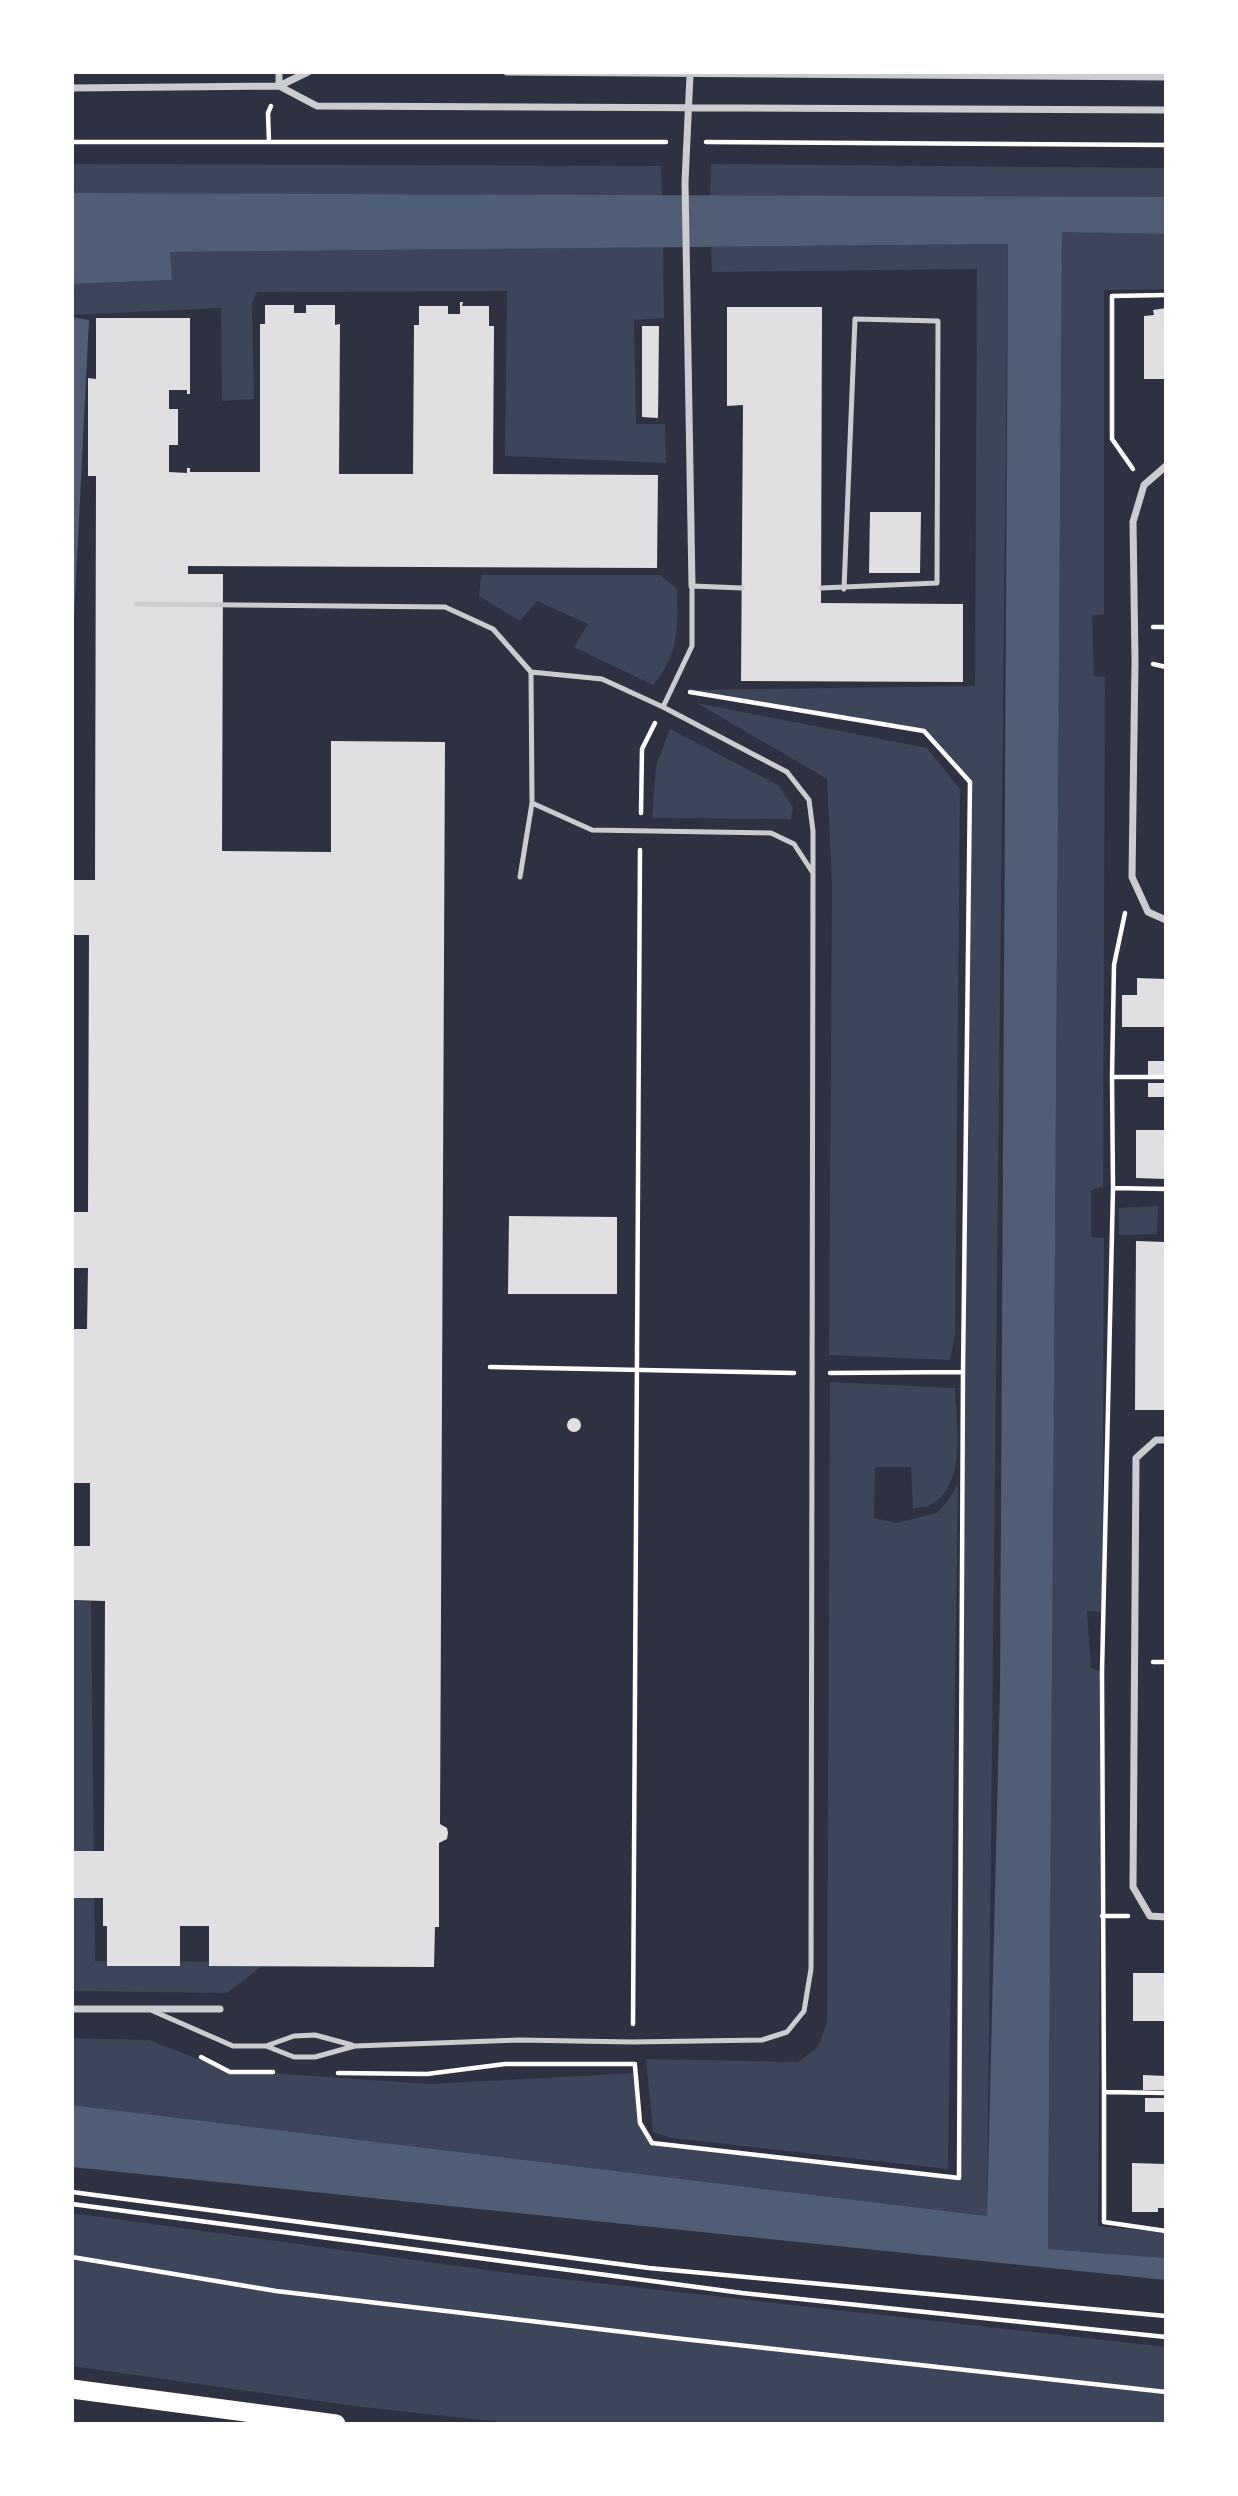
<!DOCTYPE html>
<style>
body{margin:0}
#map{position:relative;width:1238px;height:2496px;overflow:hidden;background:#2d3142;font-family:Raleway,sans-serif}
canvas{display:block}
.frame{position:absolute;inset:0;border:74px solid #fff;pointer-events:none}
</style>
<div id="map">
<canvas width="1238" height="2496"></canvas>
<div class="frame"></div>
</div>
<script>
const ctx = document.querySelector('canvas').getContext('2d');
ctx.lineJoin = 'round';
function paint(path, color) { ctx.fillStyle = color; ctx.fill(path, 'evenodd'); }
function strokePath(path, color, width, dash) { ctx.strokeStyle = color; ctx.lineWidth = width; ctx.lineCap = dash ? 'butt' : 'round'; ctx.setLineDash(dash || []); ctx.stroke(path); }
paint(new Path2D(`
 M72,164L661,166L662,196L72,193Z
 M711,164L1166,168V198L710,197Z
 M1062,231L1166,234V289L1104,290V614L1092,616L1094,676L1105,677L1103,1187L1091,1190V1237L1104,1238L1102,1612L1087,1611L1091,1668L1102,1672L1098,2226L1166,2233V2258L1048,2249Z
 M1008,244L987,2216L72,2105V2038L149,2040L227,2070L429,2084L636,2073L640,2123L652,2143L959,2178L970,782L924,731L696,690L975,686L977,269L712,272L711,247Z
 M663,247L664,318L634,320L636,424H665L666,463L505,456L507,291L257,292L252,303L254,399L222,401L221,308L72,315V284L171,280L170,252Z
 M481,575H660L677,589C678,627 679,655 653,685L574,647L588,624L537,601L520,621L479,596Z
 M697,703L927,748L960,789L955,1334L950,1360L829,1355L832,886L827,779Z
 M670,729L778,785L793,807L791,819L652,818L656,766Z
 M1158,1206L1157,1234L1119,1235V1208Z
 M830,1382L955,1388C956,1421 967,1482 934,1503C928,1507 920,1507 913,1509L911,1467H875V1471L874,1518L897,1523L937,1513L949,1499L958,1483L948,2169L672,2138L653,2132L646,2059L798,2062L818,2047L827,2022Z
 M72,1601H91L95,1961L267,1962L227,1993L72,1991Z
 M72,2213L509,2273L1166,2347V2424H518L354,2406L72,2366Z`), '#3c4559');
paint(new Path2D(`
 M72,193L1166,197V234L1062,232L1048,2249L1166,2258V2280L72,2167V2105L987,2216L1000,1688L1008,244L170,252L172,280L72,284Z
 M72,317L89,320L72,658Z`), '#4f5d75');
paint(new Path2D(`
 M460,302H463L462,306H489V326H494L493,474L658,475L657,568L188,566V574H223L222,851L331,852V741L445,742L440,1824L447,1828L448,1833L447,1839L439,1843V1927H435L434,1967L209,1966V1926H180V1966H107V1926H103V1898H72V1851H104L105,1601L72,1600V1546H90V1483H72V1329H87L88,1268H72V1212H88L89,935H72V880H95L96,476H88V378L96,379V318H190V394H187V390H169V409H178V445H169V472L187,473V468H190V472H260V324H265V305H294V313H306V305H335V325L340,324L339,474H413L414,325H419V306H448V314H460Z
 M727,307H822L821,603L963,604V682L741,681L743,405L727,406Z
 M1166,308V379H1144V316L1154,315L1153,310Z
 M642,326H659L658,418L642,417Z
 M870,512H921L920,573H869Z
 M1137,978L1166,979V1027H1122V995H1137Z
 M1148,1061H1166V1075H1148Z
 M1148,1083H1166V1097H1148Z
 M1136,1130H1166V1179L1136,1178Z
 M509,1216L617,1217V1294H508Z
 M1136,1241L1166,1242V1410H1135Z
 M567 1425a7 7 0 1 1 14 0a7 7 0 1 1-14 0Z
 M1133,1973H1166V2021H1133Z
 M1143,2075L1166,2076V2090H1143Z
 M1145,2098H1166V2112H1145Z
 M1132,2163L1166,2164V2208H1158V2212H1132Z`), '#e0e0e3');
strokePath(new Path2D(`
 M72,142H666
 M269,142L268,113L271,106
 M706,142L1166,145
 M1133,469L1112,439V296L1166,295
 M1153,627H1166
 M1153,664L1166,667
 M641,813L642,749L655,723
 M1125,913L1114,965L1112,1077H1166
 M1112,1077L1113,1188L1166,1189
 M1113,1188L1102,1672L1104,2092L1166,2093
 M490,1367L794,1373
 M830,1373L963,1372
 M1153,1662H1166
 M1102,1916H1128
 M633,2024L640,850
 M201,2057L230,2072H273
 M635,2066L640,2123L652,2143L959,2178L963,1372L970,782L924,731L690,692
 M338,2073L427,2074L505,2064H635
 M1104,2092V2222L1166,2231
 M72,2192L649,2268L1166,2316
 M72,2204L742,2293L1166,2337
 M72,2257L276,2291L683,2339L1166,2392`), '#fff', 4.5);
strokePath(new Path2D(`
 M821,588L937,583L938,321L855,319L844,589
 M137,604L445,607L493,629L531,672
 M663,707L692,646V586L742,588
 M520,877L532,803L531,672L602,679L663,707L787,772L809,800L813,831V873L794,844L771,833L592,830L532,803
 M153,2011L233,2046H266L294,2036L315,2035L352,2045
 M266,2046L294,2057H315L355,2046L519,2040L632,2042L762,2040L787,2032L804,2011L811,1969L813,873`), '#caccd0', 5);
strokePath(new Path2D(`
 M507,72L1166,77
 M690,75L685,182L692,586
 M279,86L317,106L1166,110
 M279,86V72
 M72,88L279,86L308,72
 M1166,466L1144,485L1133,522L1135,661L1132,877L1148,912L1166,920
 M1166,1440H1156L1136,1458L1133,1887L1150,1916L1166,1917
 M72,2009H220`), '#caccd0', 7);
strokePath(new Path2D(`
 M72,2389L336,2424`), '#fff', 19);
</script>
